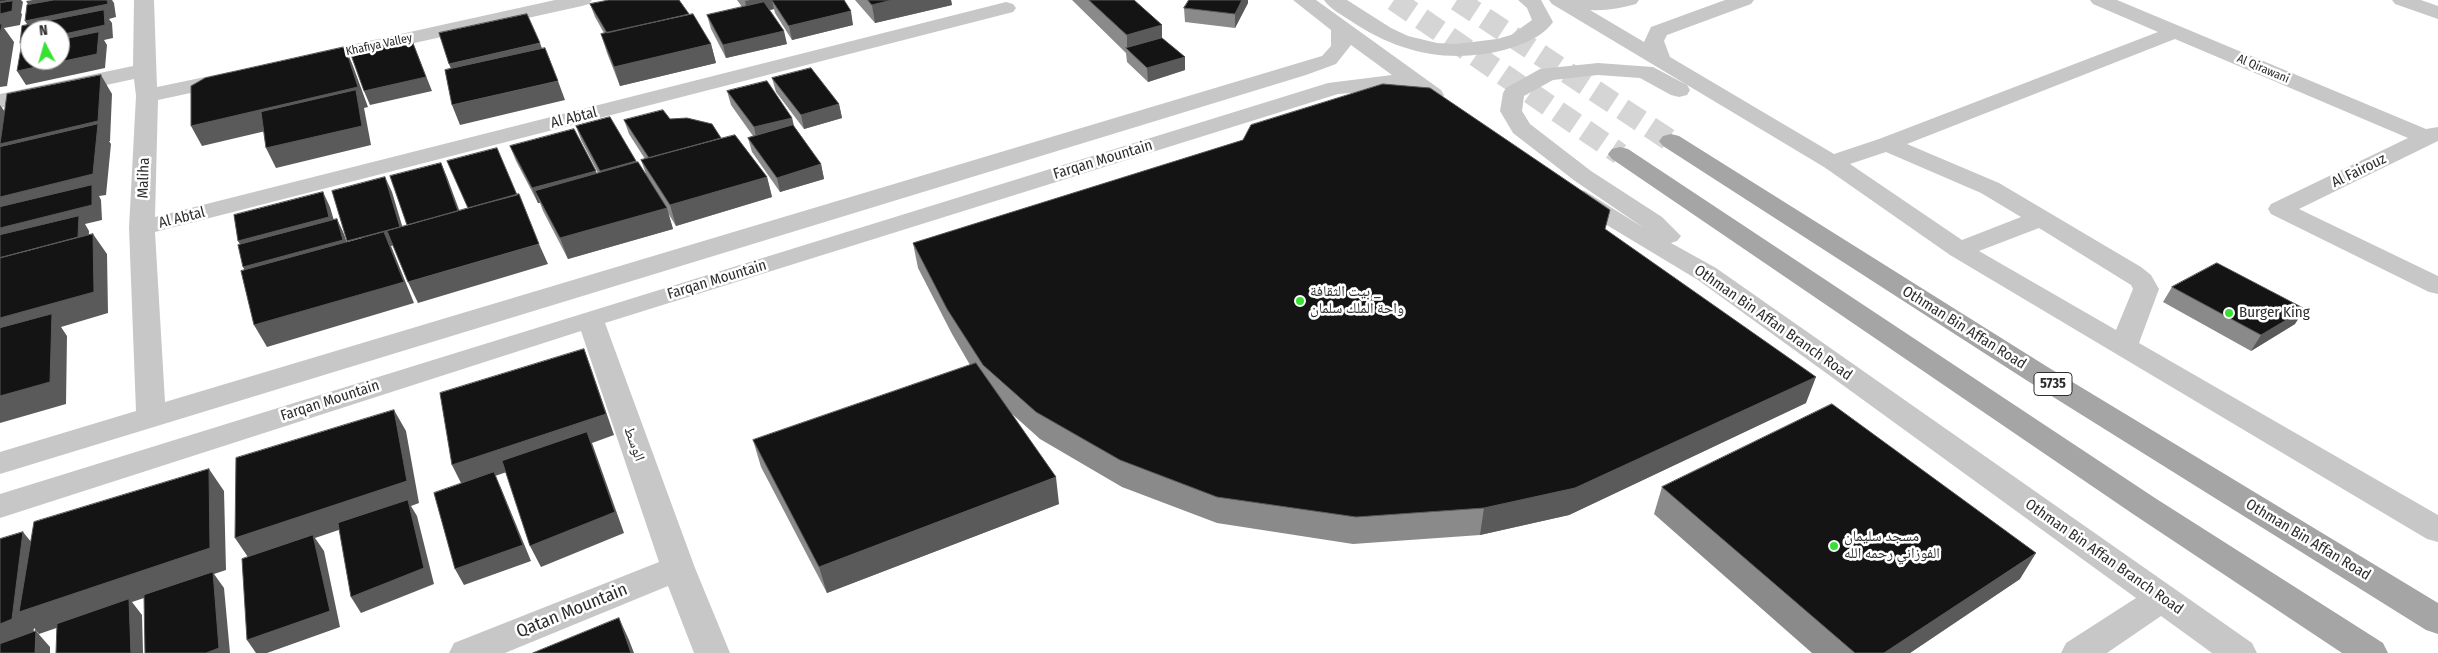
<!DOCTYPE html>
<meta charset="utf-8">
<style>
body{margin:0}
#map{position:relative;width:2438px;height:653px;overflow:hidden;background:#fff;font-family:"Fira Sans Condensed",sans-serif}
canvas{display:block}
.north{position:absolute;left:20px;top:20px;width:50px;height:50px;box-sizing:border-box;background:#fff;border:1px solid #ababab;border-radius:50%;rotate:354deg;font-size:14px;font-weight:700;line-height:20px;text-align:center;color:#2d2d2d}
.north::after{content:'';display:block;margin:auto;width:18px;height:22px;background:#37e033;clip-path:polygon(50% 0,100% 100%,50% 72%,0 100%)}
</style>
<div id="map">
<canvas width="2438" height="653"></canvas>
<div class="north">N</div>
</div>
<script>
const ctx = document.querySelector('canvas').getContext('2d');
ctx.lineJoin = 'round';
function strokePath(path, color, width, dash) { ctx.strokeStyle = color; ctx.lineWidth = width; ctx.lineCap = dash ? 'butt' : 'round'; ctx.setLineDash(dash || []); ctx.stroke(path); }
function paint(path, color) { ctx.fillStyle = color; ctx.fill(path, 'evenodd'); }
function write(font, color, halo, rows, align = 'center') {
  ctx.font = font + ' "Fira Sans Condensed","Noto Naskh Arabic",sans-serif'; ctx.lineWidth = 5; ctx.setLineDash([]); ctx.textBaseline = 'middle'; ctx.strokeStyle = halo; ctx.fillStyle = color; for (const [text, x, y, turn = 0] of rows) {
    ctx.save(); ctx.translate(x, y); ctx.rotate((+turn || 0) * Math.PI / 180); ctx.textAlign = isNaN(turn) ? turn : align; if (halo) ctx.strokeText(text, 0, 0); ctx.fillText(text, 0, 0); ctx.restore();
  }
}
strokePath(new Path2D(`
 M1394,0L1620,154
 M1457,0L1671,141`), '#d5d5d5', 22, [22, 11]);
paint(new Path2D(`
 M134,0H154L157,87L229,72L237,73L240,78L237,83L158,100L155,217L1006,2L1013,4L1016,8L1013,12L155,232L165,402L1322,56L1331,46V30L1293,0H1316L1441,90L1444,95L1441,100L1433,102L1425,100L1401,86L1377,91L1338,94L605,323L695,568L730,653H694L668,586L505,653H449L454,643L659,562L581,331L0,518V494L1328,83L1392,75L1351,45L1336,64L1306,75L0,474V452L136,411L129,228L136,96L134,79L0,108V94L133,66Z
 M555,0H592L589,4L582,6L310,66L303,64L299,60L303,56L310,54Z
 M1324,0H1347L1391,28L1408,36L1437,43L1456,44L1497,39L1511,35L1532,20L1527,8L1518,0H1541L1553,22C1543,37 1521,45 1504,50C1449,64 1398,53 1351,21C1342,15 1330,9 1324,0Z
 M1549,0H1639L1636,4C1621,8 1606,11 1590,10L1644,42L1651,27L1725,0H1754L1751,4L1667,35L1664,41L1670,57L1834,154L1879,139L2158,32L2093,4L2090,0H2117L2426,129L2438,127V141L2299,209L2438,276V294L2429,292L2271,214L2268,209L2271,204L2408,138L2175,39L1907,144L1999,183L2141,267L2151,275L2159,289L2139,343L2438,515V542L2427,539L1950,255L1824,167L1552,4ZM1886,152L1981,193L2021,217L1962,240L1850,164ZM2039,228L2131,285L2133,289L2116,330L1979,251Z
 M2392,0H2421L2438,6V19L2395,4Z
 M1598,63L1653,67L1687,85L1690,90L1687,95L1679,97L1671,95L1640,78L1598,75L1553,80L1524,96L1522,111L1530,124L1591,171L1662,217L1681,236L1677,241L1671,243L1716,268L2252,643L2257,653H2212L2161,616L2107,653H2061L2066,643L2136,598L1698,280L1567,201L1564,196L1567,191L1576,189L1585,191L1644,228L1575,181L1513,133L1500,111L1503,93L1506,88L1540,69Z`), '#c7c7c7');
paint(new Path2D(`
 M1671,134L1679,136L2046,366L2438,603V634L2426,630L2026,380L1663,146L1659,141L1663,136Z
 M1620,147L1628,149L2155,498L2383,643L2388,653H2342L2133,514L1612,159L1608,154L1612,149Z`), '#a5a5a5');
paint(new Path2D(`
 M737,0H844L853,25L792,40L775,13L774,9L769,10L787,44L726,58L711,29L707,15L742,7Z
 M855,0H951L952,5L875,23Z
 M1072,0H1134L1162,25V38L1185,57V70L1148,82L1127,62L1126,53Z
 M1248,3L1235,28L1185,22L1184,8Z
 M590,4L689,15L711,44L716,63L620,86L607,53L601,34L604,33L595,17Z
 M772,78L839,104L842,118L804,129L776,92Z
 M727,91L792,118L794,126L821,164L824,179L780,192L752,152L748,138L753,136L731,105Z
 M670,119L722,138L767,177L772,197L676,226L668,213L673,229L568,259L543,211L540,203H538L516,161L510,146L597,173H598L581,140L576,126L636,161L646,174L641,160L645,159L629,134L624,120Z
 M1605,229L1806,403L1569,515L1480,535L1353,544L1217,523L1122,487L1040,439L1011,413L1059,504L827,593L761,467L753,440L970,365L952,334L918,268L913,243Z
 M2172,287L2295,324L2251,351L2163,302Z
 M1662,487L2020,579L1910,653H1812L1654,514Z`), '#8a8a8a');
paint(new Path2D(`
 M10,0H21L23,2L21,13L22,14L20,25L4,28L14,42L7,86L0,87V2Z
 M33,0H105L34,15L26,1Z
 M107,0H112L114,3L116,17L109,19L112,23L113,38L104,40L107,45L105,68L26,85L17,71L60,50V35L31,30L25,21Z
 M751,0H772L774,9L748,15L745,1Z
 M892,0H951L952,5L875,23L872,5Z
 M1242,0H1248V3L1235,28V14Z
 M851,11L853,25L792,40L789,26Z
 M1162,25V44L1127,49V35Z
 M784,31L787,44L726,58L723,45Z
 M411,38L432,91L370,105L364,91Z
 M30,41V56L29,57L20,43Z
 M540,43L547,62L457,83L449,64Z
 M711,44L716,63L620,86L614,67Z
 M345,47L353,66L368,107L364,108L371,145L276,168L266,148L359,109L202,146L191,126Z
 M1185,57V70L1148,82L1147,68Z
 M101,75L112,94L110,141H109L111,144L106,195L99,196L101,200L102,220L85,224L89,231L88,252L0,246V105L5,112Z
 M558,81L565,100L460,125L452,105Z
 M839,104L842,118L804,129L801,115Z
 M792,118L795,132L757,142L754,127Z
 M636,161L641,176L605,186L600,171Z
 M441,163L447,177L465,226L414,240Z
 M821,164L824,179L780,192L777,178Z
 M596,171L601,186L535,191L540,203H538L532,188Z
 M385,177L392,192L407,242L391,246L414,303L267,347L254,325L355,256Z
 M767,177L772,197L676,226L670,205Z
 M323,192L330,207L337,231L247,256L238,241Z
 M667,208L673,229L568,259L560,238Z
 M337,219L344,234L351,255L252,283L243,267Z
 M93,234L107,254L108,313L61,327L67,336L66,404L0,423V318Z
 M539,244L548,264L418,303L408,282Z
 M2305,309L2295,324L2251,351L2261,335Z
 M584,349L592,371L614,435L592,443L624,533L541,567L530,546L591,443L495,476L501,488L531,561L464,585L455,569L463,487L452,465Z
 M1816,377L1806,403L1569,515L1480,535L1484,508Z
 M394,410L406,431L419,503L411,506L417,516L434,584L361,613L351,597L410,506L315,538L324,551L340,627L267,653H256L247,640L250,560L235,538Z
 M209,469L224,491L226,570L214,574L224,588L230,653H206L213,575L132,602L142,615L143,653H131L129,603L39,634L34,628L32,641L0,652V624L23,532L41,554Z
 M1056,477L1059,504L827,593L819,567Z
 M2036,553L2020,579L1910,653H1884Z
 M619,618L629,640L634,653H631Z
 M36,631L50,647V653H35Z`), '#5a5a5a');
const building = new Path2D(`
 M0,0H10L0,2Z
 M54,0H107L108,4L25,21L27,5Z
 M609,0H679L689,14L607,33L590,4Z
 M772,0H844L851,11L789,26Z
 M868,0H892L872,5Z
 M1089,0H1134L1162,25L1127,35Z
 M1189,0H1242L1235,14L1184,8Z
 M13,1L12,11L0,14V3Z
 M764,2L784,31L723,45L707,15Z
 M104,10L105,25L60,35V30H30V41L20,43L22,26Z
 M527,14L540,43L449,64L439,33Z
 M693,14L711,44L614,67L601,34Z
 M0,24H2L0,35Z
 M99,32L97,54L17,71L21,48L30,46V60H60V40Z
 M411,38L426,77L364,91L350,52Z
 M1162,38L1185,57L1147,68L1126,48Z
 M345,47L358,87L191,126V86L205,78Z
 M545,48L558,81L452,105L445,70Z
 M811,68L839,104L801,115L772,78Z
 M101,75L98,121L0,144L7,94Z
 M767,81L792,118L754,127L727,91Z
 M1383,84L1430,88L1610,210L1605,229L1816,377L1575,488L1484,508L1356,517L1217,497L1120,460L1036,412L983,365L947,309L913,243L1243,140L1251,125Z
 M356,90L362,126L266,148L261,112Z
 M663,110L670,119L687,118L712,124L721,138L649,158L624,120Z
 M610,117L636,161L600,171L576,126Z
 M98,124L93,174L0,197V147Z
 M793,125L821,164L777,178L748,138Z
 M574,129L596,171L532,188L510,146Z
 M735,135L767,177L670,205L641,160Z
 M497,148L517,195L468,208L447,161Z
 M638,162L667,208L560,238L535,191Z
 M441,163L458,211L407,225L390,176Z
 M385,177L400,227L347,241L332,191Z
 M92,185V205L0,228V207Z
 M323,192L329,217L238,241L234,215Z
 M519,194L539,244L408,282L387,231Z
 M79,216L78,237L0,258V235Z
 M337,219L343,240L243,267L238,245Z
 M384,232L404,282L254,325L241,271Z
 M93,234L94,292L0,318V258Z
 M2217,263L2305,309L2261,335L2172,287Z
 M52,314L50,382L0,396V328Z
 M584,349L606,414L452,465L440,393Z
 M976,363L1056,477L819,567L753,440Z
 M1832,404L2036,553L1884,653H1855L1662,487Z
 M394,410L407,481L235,538L236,458Z
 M587,432L615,512L530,546L502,461Z
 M209,469L210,548L19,612L34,522Z
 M494,472L523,545L455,569L434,493Z
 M408,500L424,568L351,597L338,523Z
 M23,532L12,619L0,624V539Z
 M313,535L330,611L247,640L242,559Z
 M213,572L219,648L206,653H145L144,595Z
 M129,599L131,653H56L57,624Z
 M619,618L631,653H533Z
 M36,631L35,653H0V644Z`);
paint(building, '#141414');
strokePath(building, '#5a5a5a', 1);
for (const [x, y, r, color] of [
 [1300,301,5,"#37e033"],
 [2229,313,5,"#37e033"],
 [1834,546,5,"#37e033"]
]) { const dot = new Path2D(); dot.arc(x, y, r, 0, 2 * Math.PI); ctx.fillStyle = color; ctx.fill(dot); strokePath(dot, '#fff', 2); }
write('12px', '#2d2d2d', '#fff', [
 ["Khafiya Valley",379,45,-12],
 ["Al Qirawani",2263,69,23]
]);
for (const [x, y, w] of [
 [2053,384,38]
]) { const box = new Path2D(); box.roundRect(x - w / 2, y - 11.5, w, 23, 4); ctx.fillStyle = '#fff'; ctx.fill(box); strokePath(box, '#2d2d2d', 1); }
write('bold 14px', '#2d2d2d', null, [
 ["5735",2053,384]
]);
write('15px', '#2d2d2d', '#fff', [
 ["Al Abtal",574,118,-14],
 ["Farqan Mountain",1103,160,-17],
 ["Al Fairouz",2359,171,-26],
 ["Maliha",144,178,-88],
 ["Al Abtal",182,218,-14],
 ["Farqan Mountain",717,280,-17],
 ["Othman Bin Affan Branch Road",1773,323,35],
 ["Othman Bin Affan Road",1964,328,32],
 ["Farqan Mountain",330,401,-18],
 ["الوسط",634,444,70],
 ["Othman Bin Affan Road",2308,540,31],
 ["Othman Bin Affan Branch Road",2104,557,35]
]);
write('15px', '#2d2d2d', '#fff', [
 ["بيت الثقافة _",1310,292],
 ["واحة الملك سلمان",1310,309],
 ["Burger King",2239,313],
 ["مسجد سليمان",1844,537],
 ["الفوزاني رحمه الله",1844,554]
], 'left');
write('18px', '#2d2d2d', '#fff', [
 ["Qatan Mountain",572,611,-22]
]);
</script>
